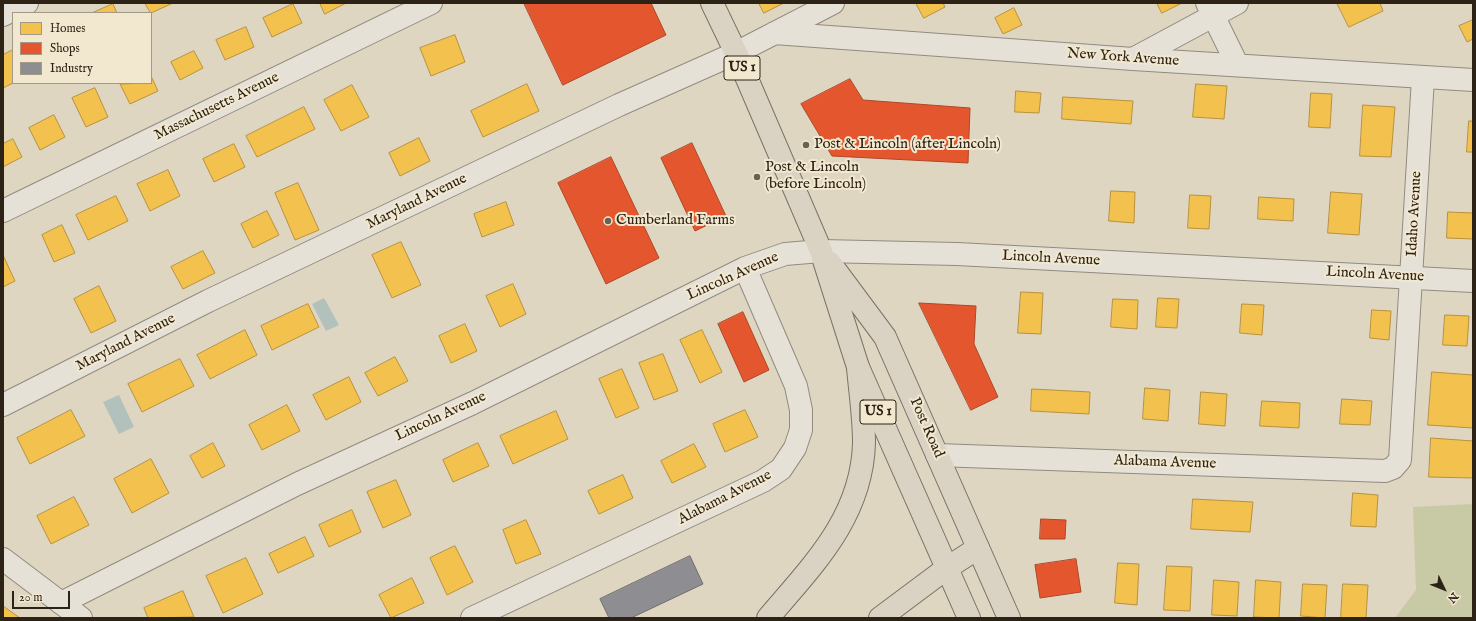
<!DOCTYPE html>
<style>
body{margin:0}
#map{position:relative;width:1476px;height:621px;overflow:hidden;background:#dfd6c2;font-family:"IM FELL English",serif}
canvas{display:block}
.frame{position:absolute;inset:0;border:4px solid #2d2216;pointer-events:none}
.legend{position:absolute;left:12px;top:12px;width:140px;height:72px;box-sizing:border-box;background:#f2e8d0;border:1px solid #a39986;margin:0;padding:5px 7px;list-style:none;font-size:12px;color:#2d2216}
.legend li{display:flex;align-items:center;gap:8px;height:20px}
.legend b{width:20px;border:1px solid #a39986}
.north{position:absolute;left:1424px;top:569px;width:40px;height:40px;-webkit-text-stroke:3px #f2e8d0;paint-order:stroke;rotate:133deg;font-size:11px;font-weight:700;line-height:16px;text-align:center;color:#2d2216}
.north::after{content:'';display:block;margin:auto;width:14px;height:18px;background:#2d2216;clip-path:polygon(50% 0,100% 100%,50% 72%,0 100%)}
.scale{position:absolute;left:12px;top:591px;width:58px;height:18px;box-sizing:border-box;border:2px solid #2d2216;border-top:0;padding-left:5px;font-size:12px;line-height:14px;white-space:nowrap;color:#2d2216;-webkit-text-stroke:3px #f2e8d0;paint-order:stroke}
</style>
<div id="map">
<canvas width="1476" height="621"></canvas>
<div class="frame"></div>
<ul class="legend">
<li><b style="height:11px;background:#f2c14e"></b>Homes</li>
<li><b style="height:11px;background:#e4572e"></b>Shops</li>
<li><b style="height:11px;background:#8d8d92"></b>Industry</li>
</ul>
<div class="north">N</div>
<div class="scale">20 m</div>
</div>
<script>
const ctx = document.querySelector('canvas').getContext('2d');
ctx.lineJoin = 'round';
function paint(path, color) { ctx.fillStyle = color; ctx.fill(path, 'evenodd'); }
function strokePath(path, color, width, dash) { ctx.strokeStyle = color; ctx.lineWidth = width; ctx.lineCap = dash ? 'butt' : 'round'; ctx.setLineDash(dash || []); ctx.stroke(path); }
function write(font, color, halo, rows, align = 'center') {
  ctx.font = font + ' "IM FELL English",serif'; ctx.lineWidth = 4; ctx.setLineDash([]); ctx.textBaseline = 'middle'; ctx.strokeStyle = halo; ctx.fillStyle = color; for (const [text, x, y, turn = 0] of rows) {
    ctx.save(); ctx.translate(x, y); ctx.rotate((+turn || 0) * Math.PI / 180); ctx.textAlign = isNaN(turn) ? turn : align; if (halo) ctx.strokeText(text, 0, 0); ctx.fillText(text, 0, 0); ctx.restore();
  }
}
paint(new Path2D(`
 M1473,504V618H1395L1416,590L1413,507Z`), '#c8caa5');
paint(new Path2D(`
 M324,298L339,325L326,331L312,304Z
 M119,395L134,427L119,434L103,402Z`), '#b2c1bc');
const homes = new Path2D(`
 M145,3H173L151,13Z
 M320,3H346L325,14Z
 M759,3H784L764,13Z
 M916,3H943L945,7L924,18Z
 M1157,3H1182L1162,13Z
 M1337,3H1380L1383,11L1349,27Z
 M113,4L117,13H92Z
 M293,4L302,23L272,37L263,18Z
 M1014,8L1022,25L1003,34L995,18Z
 M1473,20V39L1467,42L1459,26Z
 M246,27L254,47L225,60L216,40Z
 M455,35L465,62L431,76L420,48Z
 M13,50V83L3,88V55Z
 M194,51L203,68L180,80L171,62Z
 M151,76L158,91L130,104L120,84L151,83Z
 M527,84L539,111L483,137L471,111Z
 M1196,84L1227,86L1224,119L1193,117Z
 M352,85L369,117L341,131L324,100Z
 M95,88L108,117L86,127L72,98Z
 M1016,91L1041,93L1039,113L1015,112Z
 M1311,93L1332,94L1330,128L1309,127Z
 M1063,97L1133,101L1131,124L1062,119Z
 M1363,105L1395,107L1391,157L1360,156Z
 M304,107L315,129L257,157L246,136Z
 M54,115L65,137L40,150L29,128Z
 M1469,121H1473V152H1467Z
 M419,138L430,161L400,176L389,153Z
 M13,139L22,157L3,167V144Z
 M234,144L245,167L214,182L203,159Z
 M168,170L180,196L150,211L137,184Z
 M298,183L319,230L295,240L275,193Z
 M1111,191L1135,192L1134,223L1109,221Z
 M1331,192L1362,194L1359,235L1328,233Z
 M1190,195L1211,196L1209,229L1188,228Z
 M116,196L128,221L88,240L76,215Z
 M1259,197L1294,199L1293,221L1258,219Z
 M506,202L514,225L482,237L474,214Z
 M267,211L279,235L253,248L241,224Z
 M1448,212L1473,213V239L1447,238Z
 M62,225L75,253L54,262L42,235Z
 M401,242L421,285L392,298L372,255Z
 M203,251L215,273L183,289L171,267Z
 M3,255L15,281L3,287Z
 M513,284L526,314L500,327L486,296Z
 M99,286L116,321L91,333L74,299Z
 M1021,292L1043,293L1041,334L1018,333Z
 M1158,298L1179,299L1177,328L1156,327Z
 M1113,299L1138,300L1137,329L1111,327Z
 M308,304L319,327L272,350L261,326Z
 M1242,304L1264,305L1262,335L1240,333Z
 M1372,310L1391,311L1389,340L1370,338Z
 M1445,315L1469,316L1467,346L1443,345Z
 M465,324L477,351L451,363L439,336Z
 M245,330L257,355L210,379L197,355Z
 M702,330L722,372L700,383L680,340Z
 M663,354L678,391L654,400L639,363Z
 M395,357L408,381L378,396L365,373Z
 M180,359L194,386L142,412L128,384Z
 M622,369L639,408L616,418L599,379Z
 M1432,372L1473,375V428L1428,425Z
 M349,377L361,402L326,420L313,395Z
 M1145,388L1170,390L1168,421L1143,419Z
 M1032,389L1090,392L1089,414L1031,411Z
 M1201,392L1227,394L1225,426L1199,424Z
 M1342,399L1372,401L1370,425L1340,424Z
 M1262,401L1300,403L1299,428L1260,426Z
 M287,405L300,431L262,450L249,425Z
 M71,410L85,436L30,464L17,438Z
 M745,410L758,437L725,452L713,424Z
 M556,411L568,439L513,464L500,436Z
 M1431,438L1473,441V478L1429,477Z
 M213,443L225,466L202,478L190,456Z
 M478,443L489,466L453,482L443,460Z
 M694,444L706,467L672,483L661,461Z
 M151,459L169,493L132,513L114,479Z
 M623,475L633,498L599,514L588,491Z
 M396,480L411,515L383,528L367,492Z
 M1353,493L1378,495L1376,527L1351,526Z
 M74,497L89,525L51,544L37,516Z
 M1193,499L1253,502L1250,532L1191,529Z
 M352,510L361,532L329,547L319,525Z
 M526,520L541,554L516,564L503,530Z
 M305,537L314,556L278,573L269,554Z
 M455,546L473,582L447,595L430,558Z
 M246,558L263,594L223,613L206,576Z
 M1118,563L1139,564L1137,605L1115,603Z
 M1167,566L1192,567L1190,611L1164,610Z
 M412,578L424,603L391,618L379,595Z
 M1214,580L1239,582L1237,616L1212,615Z
 M1256,580L1281,582L1279,618L1254,617Z
 M1303,584L1327,585L1325,618L1301,616Z
 M1343,584L1368,585L1366,618H1341Z
 M183,591L194,617L148,618L144,608Z
 M3,606L20,618H3Z`);
paint(homes, '#f2c14e');
strokePath(homes, '#b7913d', 1);
const shops = new Path2D(`
 M524,3H651L666,35L563,85Z
 M850,79L863,100L970,108L968,163L832,156L801,104Z
 M692,143L726,216L695,231L661,158Z
 M611,157L659,258L606,284L558,183Z
 M919,303L976,306L974,344L998,397L971,410Z
 M743,312L769,370L744,382L718,324Z
 M1041,519L1066,520L1065,539H1040Z
 M1076,559L1081,592L1040,598L1035,565Z`);
paint(shops, '#e4572e');
strokePath(shops, '#ad4727', 1);
const industry = new Path2D(`
 M690,556L703,584L631,618H609L600,599Z`);
paint(industry, '#8d8d92');
strokePath(industry, '#706d6d', 1);
const minor = new Path2D(`
 M1207,3L1237,64
 M3,15L27,3
 M774,33L1133,59L1473,80
 M1133,59L1237,3
 M3,211L431,3
 M3,405L208,301L619,105L736,53L833,3
 M937,455L1385,471L1393,468L1400,460L1423,78
 M3,559L81,618
 M61,603L297,484L473,403L745,268L785,254L821,251
 M472,618L763,481L781,469L795,448L801,430V410L796,386L745,268`);
const tertiary = new Path2D(`
 M821,251L957,254L1473,281`);
const primary = new Path2D(`
 M712,3L736,53L821,251L858,367L969,618
 M830,263L885,337L1009,618`);
const motorway = new Path2D(`
 M768,618C813,565 862,517 864,443C864,417 860,392 858,367
 M880,618L947,568L978,548`);
strokePath(minor, '#918b7f', 24);
strokePath(tertiary, '#918b7f', 24);
strokePath(primary, '#797367', 24);
strokePath(motorway, '#797367', 24);
strokePath(minor, '#e6e1d7', 22);
strokePath(tertiary, '#e6e1d7', 22);
strokePath(primary, '#dad2c2', 22);
strokePath(motorway, '#dad2c2', 22);
for (const [x, y, r, color] of [
 [806,145,4,"#6b6152"],
 [757,177,4,"#6b6152"],
 [608,221,4,"#6b6152"]
]) { const dot = new Path2D(); dot.arc(x, y, r, 0, 2 * Math.PI); ctx.fillStyle = color; ctx.fill(dot); strokePath(dot, '#f2e8d0', 1.5); }
for (const [x, y, w] of [
 [742,68,36],
 [878,412,36]
]) { const box = new Path2D(); box.roundRect(x - w / 2, y - 12, w, 24, 3); ctx.fillStyle = '#f2e8d0'; ctx.fill(box); strokePath(box, '#2d2216', 1); }
write('bold 14px', '#2d2216', null, [
 ["US 1",742,68],
 ["US 1",878,412]
]);
write('15px', '#2d2216', '#f2e8d0', [
 ["New York Avenue",1123,58,4],
 ["Massachusetts Avenue",217,107,-26],
 ["Maryland Avenue",417,202,-26],
 ["Idaho Avenue",1415,214,-87],
 ["Lincoln Avenue",1051,259,3],
 ["Lincoln Avenue",1375,275,3],
 ["Lincoln Avenue",733,277,-24],
 ["Maryland Avenue",126,343,-27],
 ["Lincoln Avenue",441,417,-25],
 ["Post Road",926,428,66],
 ["Alabama Avenue",1165,463,2],
 ["Alabama Avenue",725,498,-27]
]);
write('15px', '#2d2216', '#f2e8d0', [
 ["Post & Lincoln (after Lincoln)",814,145],
 ["Post & Lincoln",765,168],
 ["(before Lincoln)",765,185],
 ["Cumberland Farms",616,221]
], 'left');
</script>
